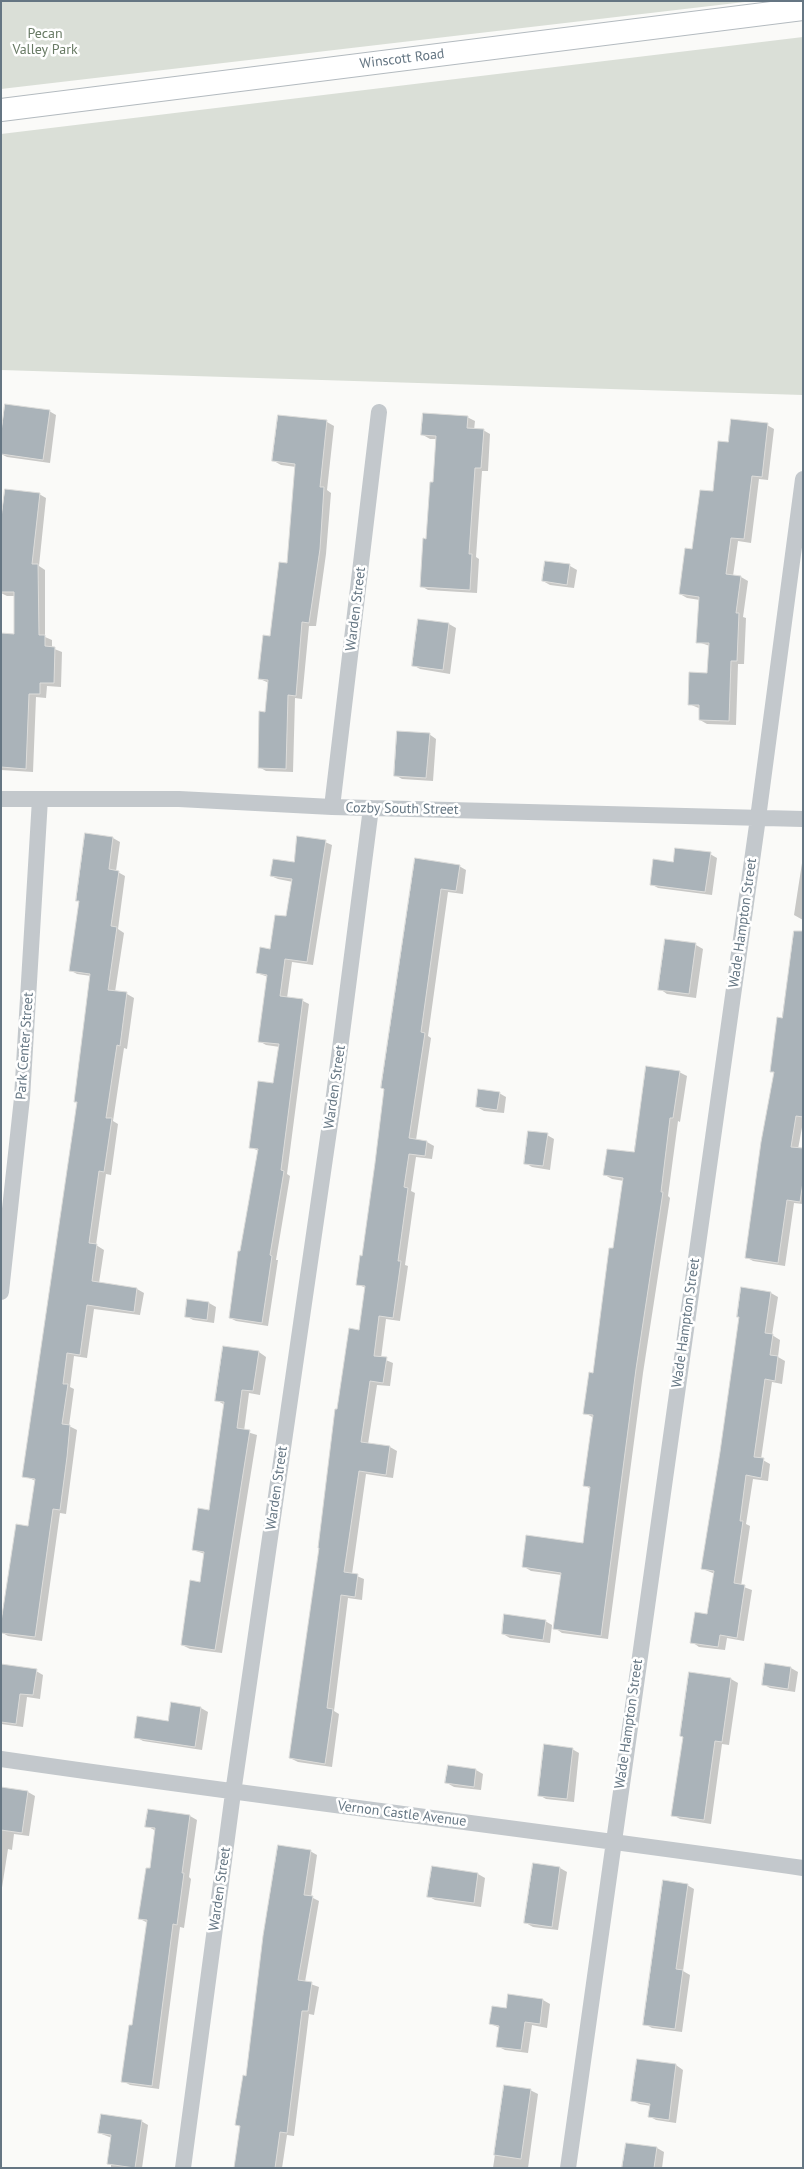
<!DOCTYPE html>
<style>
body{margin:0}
#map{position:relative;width:804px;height:2169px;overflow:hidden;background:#fafaf8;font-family:"PT Sans",sans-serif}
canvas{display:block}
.frame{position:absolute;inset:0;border:2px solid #657683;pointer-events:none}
</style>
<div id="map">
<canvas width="804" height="2169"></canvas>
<div class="frame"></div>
</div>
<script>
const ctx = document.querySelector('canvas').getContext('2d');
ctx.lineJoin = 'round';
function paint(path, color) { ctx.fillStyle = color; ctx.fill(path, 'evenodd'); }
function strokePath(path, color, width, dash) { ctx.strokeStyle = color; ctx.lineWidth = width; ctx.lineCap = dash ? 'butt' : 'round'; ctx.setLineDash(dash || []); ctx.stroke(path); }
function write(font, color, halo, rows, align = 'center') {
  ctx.font = font + ' "PT Sans",sans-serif'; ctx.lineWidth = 5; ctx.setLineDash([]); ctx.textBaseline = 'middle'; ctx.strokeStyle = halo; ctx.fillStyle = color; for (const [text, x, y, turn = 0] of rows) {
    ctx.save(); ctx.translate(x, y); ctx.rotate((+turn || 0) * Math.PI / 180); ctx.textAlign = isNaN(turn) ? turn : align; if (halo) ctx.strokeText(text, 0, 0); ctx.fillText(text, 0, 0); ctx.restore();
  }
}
paint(new Path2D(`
 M1,1H753L1,89Z
 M803,37V395L1,370V134Z`), '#dadfd7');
paint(new Path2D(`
 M49,411L56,415L50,463L7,457L1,454Z
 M467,417L475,421L474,430H483L490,434L488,471H482L476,557L479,559L477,593L428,590L421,586L434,484L437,439H430L423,435Z
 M327,422L334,426L327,490L331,493L326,554L316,626H309L302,699L295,698L293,772L266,771L259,767L269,683L260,679L288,564L296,467L281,465L274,461Z
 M767,425L774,429L768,480L759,479L751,543L738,541L733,576L741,577L748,581L743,617L746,618L744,664H738L736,725L707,724L700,720L701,709L689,704L709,674L710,646L698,642L700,600L687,598L680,594L730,443Z
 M39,494L46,498L39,566L45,570V637L52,640V648L62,652L61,687L47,686L46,698L36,697L33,772L1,770V634L15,635V596H7L1,593V530Z
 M546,562L570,566L577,570L574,588L550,585L543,581Z
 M420,620L449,624L456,628L450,674L420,669L413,665Z
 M429,734L436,739L433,781L402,779L395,775Z
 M86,835L113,838L120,842L116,871L125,876L118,929L124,933L115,992L127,994L134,998L127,1049L124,1048L113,1121L118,1124L111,1175L106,1174L96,1245L104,1250L99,1283L137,1289L144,1293L140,1315L94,1309L87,1358L74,1356L70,1387L74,1389L69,1426L77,1430L66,1514L60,1513L42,1641L8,1636L1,1632L29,1527L36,1481L24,1476L78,1102L91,976L77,974L70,970L80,902L77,900Z
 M325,842L332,845L313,965L292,962L287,998L303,1001L309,1004L287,1174L290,1176L276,1260H278L268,1326L236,1321L230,1318L259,1151L250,1147L274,1085L280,1047L266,1045L259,1041L268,977L257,973L288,918L293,882L278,879L271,876L295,863Z
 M710,854L717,858L712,895L658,888L651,884L674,863Z
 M416,860L459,866L466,870L463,894L448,892L428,1036L431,1038L416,1140L427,1142L434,1146L432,1159L416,1157L411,1191L415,1193L405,1265L408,1266L400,1321L386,1319L381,1358L393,1363L390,1386L377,1385L368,1444L390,1447L397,1451L393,1478L366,1474L352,1574L364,1579L362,1600L348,1598L334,1711L339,1714L332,1767L298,1762L290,1758L338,1411L360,1331L366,1288L357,1284L363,1257Z
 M802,863H803V920L794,915Z
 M696,945L703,949L696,998L667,994L660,989Z
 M803,949V1122L798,1149L803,1150V1204L794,1203L785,1266L753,1261L746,1257L775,1073L771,1071L783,1019Z
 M679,1072L687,1076L680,1122L678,1121L668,1196L670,1198L643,1373L608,1639L562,1633L555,1628L562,1575L531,1571L523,1566L584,1544L591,1489L584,1485L594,1418L585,1413L594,1374L624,1181L612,1179L605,1175L635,1153Z
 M499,1093L506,1097L504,1113L484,1111L477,1107Z
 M547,1135L554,1139L550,1170L532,1167L525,1163Z
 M771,1293L778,1297L772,1335L780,1340L778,1357L785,1361L782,1384L772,1382L761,1459L770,1464L768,1481L753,1479L746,1524L750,1526L741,1586L752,1590L744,1641L727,1638L725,1650L699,1647L692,1642L708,1615L715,1574L703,1569Z
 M188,1300L209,1303L216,1307L214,1323L193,1320L186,1316Z
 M259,1352L266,1357L260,1395L249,1393L244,1431L257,1435L222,1653L190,1649L182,1645L201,1583L205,1554L193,1550L210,1511L225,1405L216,1400Z
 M545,1621L552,1625L550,1643L510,1638L503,1634Z
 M1,1666L36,1671L43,1675L40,1699L27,1697L23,1727L1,1724Z
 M791,1668L798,1672L795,1692L770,1688L763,1684Z
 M690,1673L731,1679L738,1683L729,1745L722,1744L711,1824L680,1819L673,1815L684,1737Z
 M201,1708L208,1712L202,1750L143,1741L136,1737Z
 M572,1749L579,1753L574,1802L546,1799L539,1795Z
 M449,1766L476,1770L483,1774L481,1790L454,1787L447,1783Z
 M1,1788L28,1792L35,1796L29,1836L14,1834L12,1850L8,1849L1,1894Z
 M190,1816L197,1820L189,1877L191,1879L184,1928L180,1927L159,2089L130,2085L123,2081L133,2027L148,1923L140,1919L151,1870L156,1831L147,1826Z
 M310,1851L317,1855L311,1897L319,1901L305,1982L319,1987L314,2015L309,2014L294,2136L287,2135L282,2168H235L241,2127L236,2125L247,2077Z
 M560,1868L567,1872L558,1930L533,1927L526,1923Z
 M478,1874L485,1878L481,1907L435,1900L428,1896Z
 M687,1885L694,1889L683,1971L690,1975L682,2032L652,2028L645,2024Z
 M543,2000L550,2004L547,2028L532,2025L528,2053L505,2050L497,2046L500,2028L491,2024L507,2009Z
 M638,2060L676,2065L683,2070L676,2123L656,2120L649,2116L651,2106L639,2104L632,2100Z
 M505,2087L530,2090L538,2094L528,2168H493Z
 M141,2121L148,2125L142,2168H111V2165L108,2163L112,2138L99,2133Z
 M657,2148L664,2152L662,2168H623Z`), '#0003');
const building = new Path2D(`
 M5,404L50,410L43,460L1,454V433Z
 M423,413L468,416L467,428L484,429L481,468H475L469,554H472L470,590L420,587L423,538L426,539L430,482H433L436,436L421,435Z
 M278,415L327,420L320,487H324L320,549L309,623L302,622L296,696L288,695L286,769L258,768L259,711L265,712L268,680L258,679L263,635L270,636L279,562L287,563L295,464L272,461Z
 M731,419L768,423L762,477L752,476L744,539L731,538L726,574L741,576L736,613H739L737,661H731L729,721L699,720V705H688L689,672L707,673L709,643H696L699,597L679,594L685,548L692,549L700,490L713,491L718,441L728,442Z
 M5,489L40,493L32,564H38L39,635H45V646L55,647L54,683H40V694H29L26,769L1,767V633L14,634V592H1V519Z
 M545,561L570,564L567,585L542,581Z
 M418,619L449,623L443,670L412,666Z
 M397,731L430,733L426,778L394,776Z
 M85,833L113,837L109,869L119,871L111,926L117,927L108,990L127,992L120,1046L117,1045L106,1118H112L104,1172L99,1171L89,1243L97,1244L92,1281L137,1288L134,1312L87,1305L80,1355L67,1353L63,1384H68L62,1424L70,1425L67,1457L60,1510L53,1509L35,1637L1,1633V1622L16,1524L28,1526L35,1479L22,1477L77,1102H74L90,974L69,971L79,901H76Z
 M297,836L326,840L307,962L285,959L280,996L303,999L281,1170L284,1171L270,1255L272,1256L262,1323L229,1318L238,1251H240L258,1149L249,1148L258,1081L273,1083L279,1044L258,1042L267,975L256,973L260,947L270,949L275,915L286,916L292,879L270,876L273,859L294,862Z
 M675,848L711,852L705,892L650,885L653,859L673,862Z
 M415,858L460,865L456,891L441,889L421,1032L425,1033L409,1138L427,1141L425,1156L409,1154L404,1187L408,1188L398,1261H401L393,1318L379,1316L374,1356L387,1357L383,1383L370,1381L361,1442L390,1446L386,1475L359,1471L344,1572L358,1574L355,1597L341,1595L327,1708L333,1709L325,1764L289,1758L319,1548H318L335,1409H337L349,1328L359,1330L365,1286L356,1285L360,1255L362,1256L375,1163L384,1089L381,1088Z
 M794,931H803V1117L796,1116L791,1147L803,1148V1182L800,1202L787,1200L778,1263L745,1258L761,1142L774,1072H770L777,1017L782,1018Z
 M665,939L696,943L689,994L658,990Z
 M646,1066L680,1071L673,1118H670L661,1192H663L636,1369L601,1636L553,1629L561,1573L522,1567L526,1535L583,1543L590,1487L583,1486L593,1415L583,1414L589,1372L593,1373L609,1248H613L623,1178L603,1175L607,1149L634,1152Z
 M478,1089L500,1092L497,1110L476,1107Z
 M528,1131L548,1133L543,1166L524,1164Z
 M741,1287L771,1292L765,1333L773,1334L770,1355L778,1356L775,1381L765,1379L754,1457L764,1458L761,1478L746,1475L740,1521H743L734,1583L745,1585L737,1638L720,1635L718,1647L690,1643L695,1612L707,1614L714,1571L701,1569L720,1452L739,1317H737Z
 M187,1299L209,1302L207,1320L185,1317Z
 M223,1346L259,1351L253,1391L242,1390L237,1428L250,1430L215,1650L181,1645L190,1580L200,1582L204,1552L192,1550L198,1508L209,1510L224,1402L215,1401Z
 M504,1614L546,1620L543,1640L502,1634Z
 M765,1663L791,1667L788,1689L762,1685Z
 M1,1664L37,1669L33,1695L20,1694L16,1724L1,1722Z
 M689,1672L731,1678L722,1742L715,1741L704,1820L671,1816L683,1737L680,1736Z
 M171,1702L201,1707L195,1747L134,1738L137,1716L168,1721Z
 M544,1744L573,1748L567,1799L538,1796Z
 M448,1765L476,1769L474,1787L445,1783Z
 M1,1787L28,1791L22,1833L1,1830Z
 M148,1809L190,1815L182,1873H184L177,1925L173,1924L152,2086L121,2082L129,2025H132L147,1920L138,1919L146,1868H150L155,1828L145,1827Z
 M278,1845L311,1850L304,1895L313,1896L298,1980L312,1982L308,2011H302L287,2133L280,2132L275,2168H234L240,2126L235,2125L243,2075L246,2076L263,1936Z
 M533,1863L560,1867L552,1927L524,1923Z
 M432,1866L478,1873L474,1903L427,1897Z
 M663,1880L688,1884L676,1969L683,1970L675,2029L643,2025Z
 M508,1994L543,1999L540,2024L525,2022L521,2050L496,2047L499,2026L489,2024L492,2006L506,2008Z
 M637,2059L676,2064L669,2120L648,2117L650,2104L631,2101Z
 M504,2085L531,2089L521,2159L494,2155Z
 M101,2114L142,2120L135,2168L107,2164L111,2135L98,2133Z
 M626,2143L657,2147L654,2168H622Z`);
paint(building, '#aab3b9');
strokePath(building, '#dcdcda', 1);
const secondary = new Path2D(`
 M1,110L803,9`);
strokePath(secondary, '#b3babf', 24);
strokePath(new Path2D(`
 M1,799H179L332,807L803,819
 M332,807L379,412
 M1,1292L22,1098L40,799
 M1,1759C268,1798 536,1830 803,1868
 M183,2168L233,1793L333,1103L371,808
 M568,2168L758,818L803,479`), '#c3c8cc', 16);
strokePath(secondary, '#fff', 22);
write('14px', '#687a64', '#fff', [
 ["Pecan",45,34],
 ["Valley Park",45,50]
]);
write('14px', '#657683', '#fff', [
 ["Winscott Road",402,59,-7],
 ["Warden Street",356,609,-83],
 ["Cozby South Street",402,809,1],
 ["Wade Hampton Street",743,923,-82],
 ["Park Center Street",25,1046,-86],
 ["Warden Street",335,1087,-82],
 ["Wade Hampton Street",686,1323,-82],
 ["Warden Street",277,1488,-82],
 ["Wade Hampton Street",629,1724,-82],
 ["Vernon Castle Avenue",402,1814,7],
 ["Warden Street",220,1889,-82]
]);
</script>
